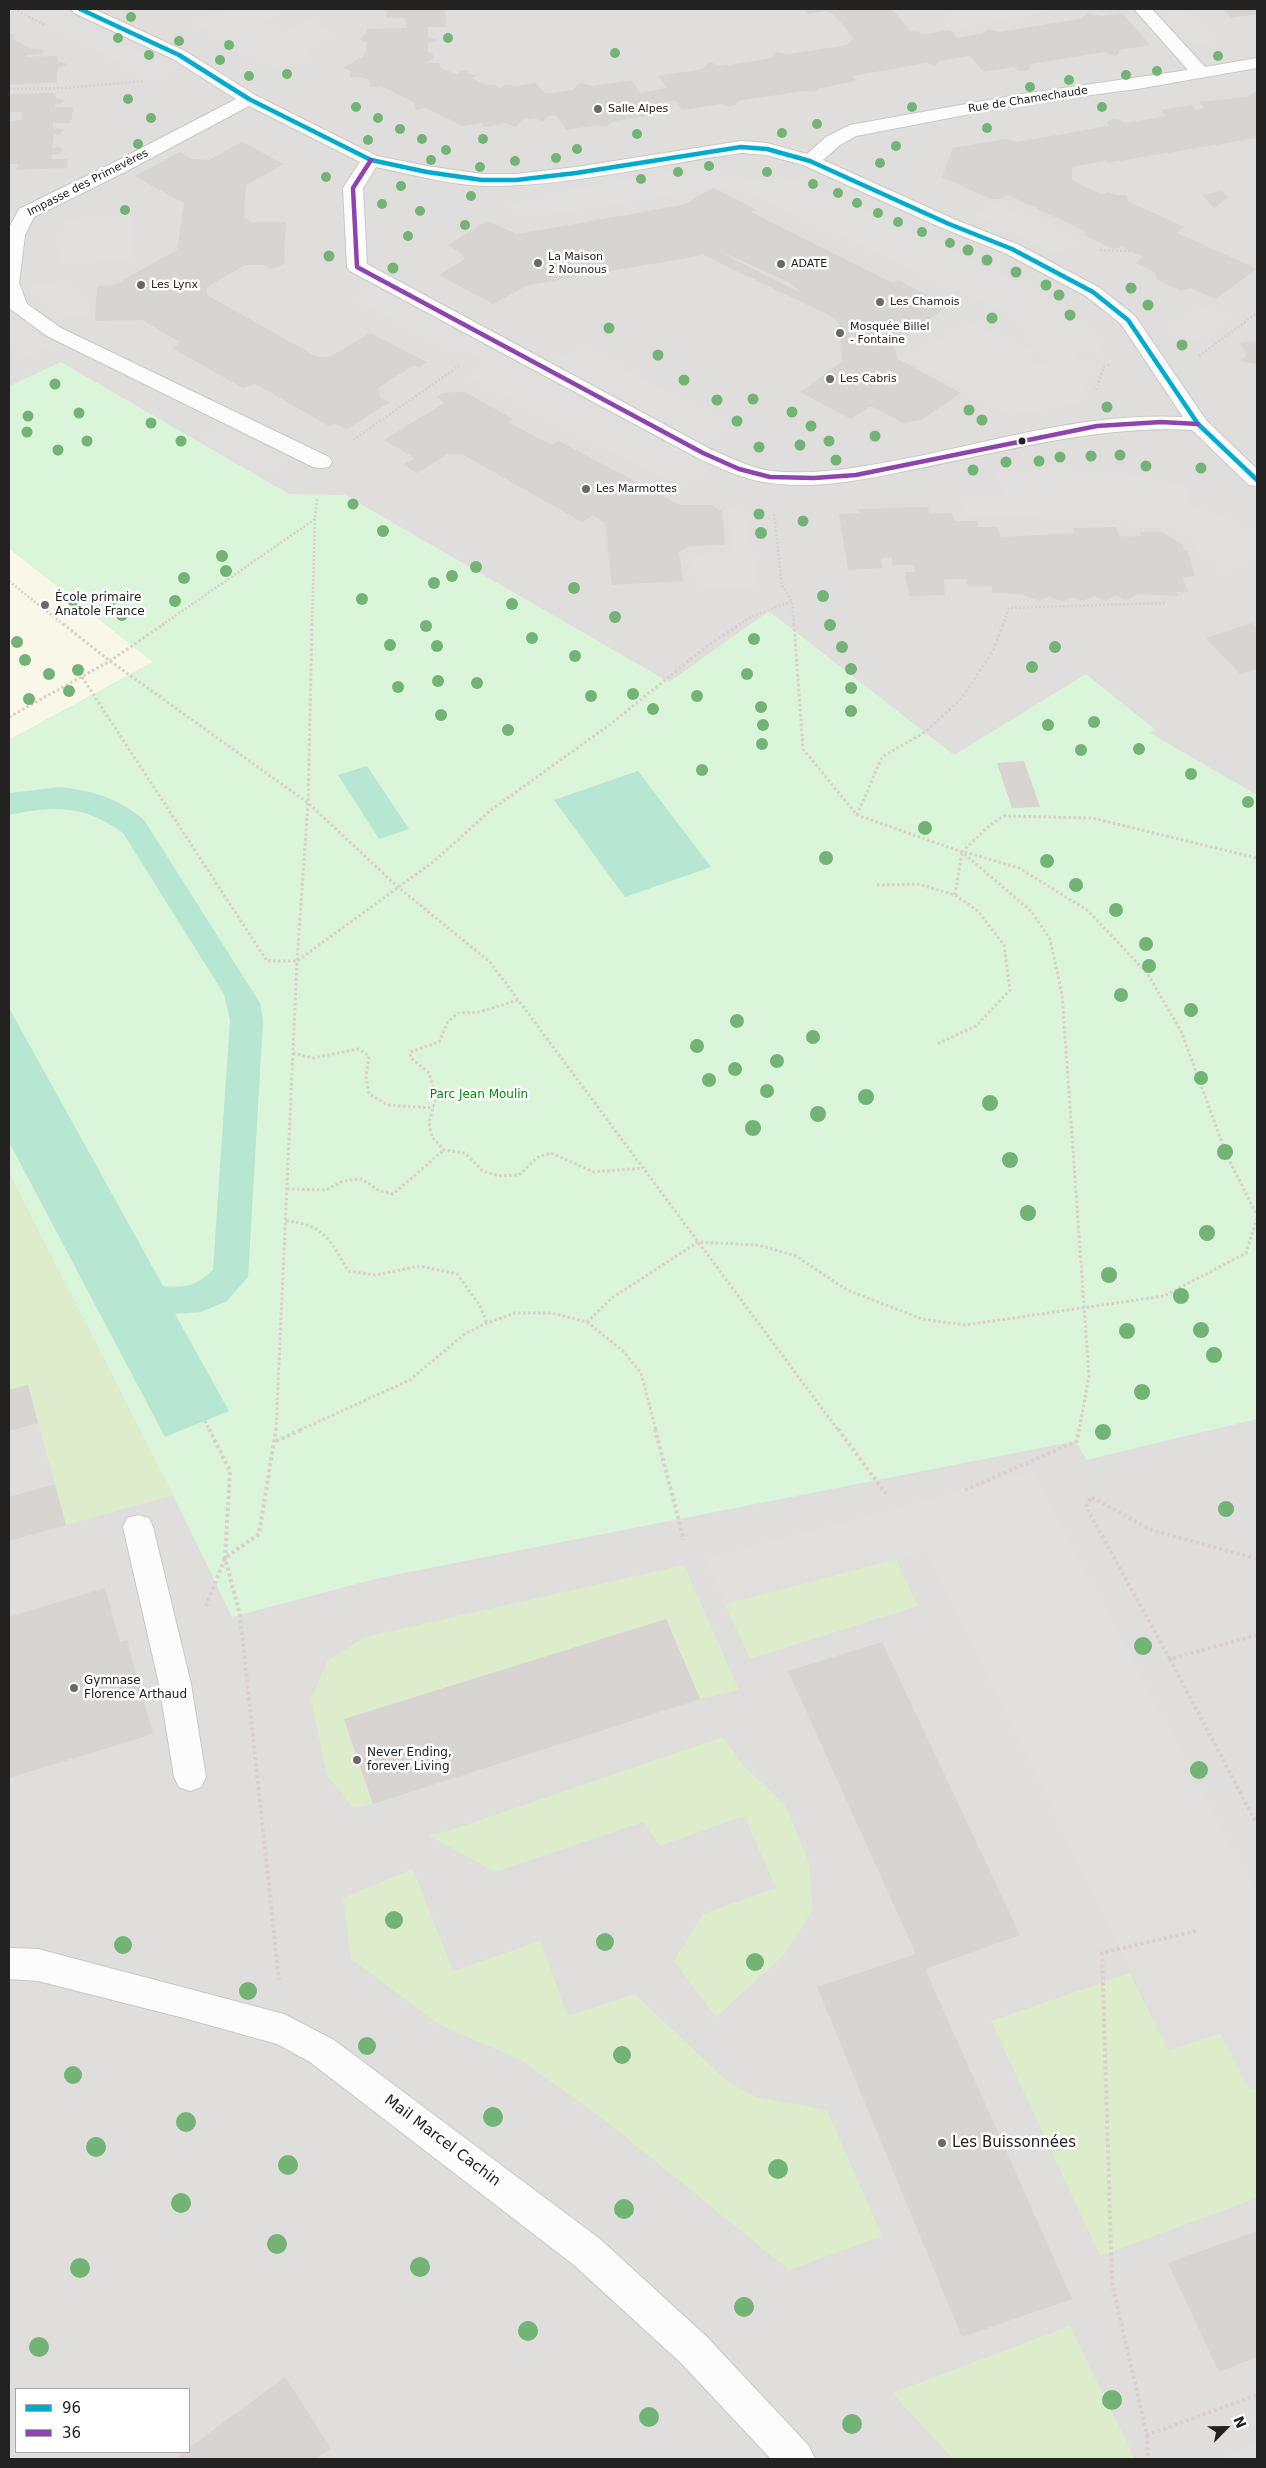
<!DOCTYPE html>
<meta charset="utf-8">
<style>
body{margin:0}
#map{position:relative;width:1266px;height:2468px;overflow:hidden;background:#f0eeeb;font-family:"DejaVu Sans",sans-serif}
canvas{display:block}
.frame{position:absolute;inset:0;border:10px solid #222;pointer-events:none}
.legend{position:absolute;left:15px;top:2388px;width:175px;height:65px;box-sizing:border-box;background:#fff;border:1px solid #a7a7a7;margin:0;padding:6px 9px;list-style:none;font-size:15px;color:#222}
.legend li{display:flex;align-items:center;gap:10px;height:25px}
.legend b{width:25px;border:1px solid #a7a7a7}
.north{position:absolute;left:1201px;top:2403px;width:50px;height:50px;-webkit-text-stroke:4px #fff;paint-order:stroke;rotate:67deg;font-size:14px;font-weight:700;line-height:20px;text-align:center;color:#222}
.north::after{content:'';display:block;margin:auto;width:18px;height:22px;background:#222;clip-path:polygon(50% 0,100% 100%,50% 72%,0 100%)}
</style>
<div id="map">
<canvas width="1266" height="2468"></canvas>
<div class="frame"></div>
<ul class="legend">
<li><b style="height:6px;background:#00a9ce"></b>96</li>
<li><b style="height:6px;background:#8e44ad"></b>36</li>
</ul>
<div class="north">N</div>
</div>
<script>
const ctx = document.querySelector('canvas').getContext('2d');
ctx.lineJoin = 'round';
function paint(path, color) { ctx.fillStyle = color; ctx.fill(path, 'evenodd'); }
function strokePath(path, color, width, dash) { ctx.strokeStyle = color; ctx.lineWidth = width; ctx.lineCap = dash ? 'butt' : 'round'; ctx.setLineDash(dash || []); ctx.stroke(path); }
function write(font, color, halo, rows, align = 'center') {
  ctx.font = font + ' "DejaVu Sans",sans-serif'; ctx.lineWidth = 5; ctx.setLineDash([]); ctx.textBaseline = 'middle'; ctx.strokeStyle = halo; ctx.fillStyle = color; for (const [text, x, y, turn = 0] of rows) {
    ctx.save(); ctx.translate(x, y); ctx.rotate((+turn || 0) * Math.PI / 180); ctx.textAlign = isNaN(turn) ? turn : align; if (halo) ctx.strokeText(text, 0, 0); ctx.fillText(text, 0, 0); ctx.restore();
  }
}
paint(new Path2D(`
 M9,9H1257V2459H9ZM16,2389H189V2452H16Z`), '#dfdedc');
paint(new Path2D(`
 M9,548L153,662L9,740Z`), '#f8f7e8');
paint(new Path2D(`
 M9,1173L173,1495L66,1525L28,1385L9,1390Z
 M896,1559L918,1606L750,1659L725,1604Z
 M684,1565L739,1690L700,1699L666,1620L344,1720L373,1804L353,1808L327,1775L311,1699L328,1660L365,1637Z
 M723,1737L742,1764L786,1806L809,1863L812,1911L784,1955L716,2017L674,1961L703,1914L776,1888L744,1816L660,1846L643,1822L495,1872L428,1835L448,1831Z
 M413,1869L453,1971L540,1941L568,2016L635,1994L728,2082L756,2097L827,2110L882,2236L789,2270L607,2122L521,2060L438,2024L351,1959L343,1898Z
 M1130,1973L1169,2050L1221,2033L1249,2089L1257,2087V2198L1100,2256L991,2021Z
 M1070,2326L1135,2459H953L892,2393Z`), '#ddeccb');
paint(new Path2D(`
 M61,362L289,494L345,495L669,682L769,611L954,755L1086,674L1156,730L1150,733L1257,795V1419L1086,1460L1076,1441L379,1578L232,1617L173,1495L9,1173V740L153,662L9,548V386Z`), '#daf5da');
paint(new Path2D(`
 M367,766L409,829L379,839L338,775Z
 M638,771L711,867L625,897L554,800Z
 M61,787C93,791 119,798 144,820L260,1003L263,1021L248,1277L227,1301L201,1312L175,1314L229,1411L165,1437L9,1142V1008L163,1286C187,1288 196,1286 213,1270L230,1020L224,994L123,833C86,805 53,805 9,815V793Z`), '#b7e6d2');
paint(new Path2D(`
 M22,9H64L174,69L151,80Z
 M222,9H291L264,22L283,33L309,20L334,34L311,44L308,60L281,70L193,23Z
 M966,9H1064L958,28L945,12Z
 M1160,9H1182L1214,41L1195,45Z
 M713,164L716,175L759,180L773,184L794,178L1062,302L1096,336L1101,353L1076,351L1077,359L1092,364L1080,403L1011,415L906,359L969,322L1036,352L1016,365L1028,367L1050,361L1010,315L745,191L713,188L540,216H522L506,204L562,197L568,190Z
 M995,203L1077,242L1057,255L975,215Z
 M134,216L132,260L61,263L64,219Z
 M63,282L95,314L60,318L30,285Z
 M376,286L528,367L586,349L729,425L705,439V469L679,486L468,377L488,363L455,343L447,348L354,299Z
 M1203,307L1229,318L1193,343L1168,330Z
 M9,311L53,345L23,358L9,347Z
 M226,426L284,459L259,475L201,441Z
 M1057,471L1123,474L1186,486L1187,506L1232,520L1257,538V552L1224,576L1215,560L1196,551L1194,540L1166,522L965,515L967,496H1003L996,472Z
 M743,506L759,587L699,590L691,555L733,552L727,507Z
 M1033,1472L1257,1895V2087L1250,2090L1221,2033L1169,2050L927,1551L725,1604L706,1559Z
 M1257,2443V2459H1217Z`), '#e0dfde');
paint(new Path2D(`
 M387,9H445L446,27H428V37L438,40L428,44V52L432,53L434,58L426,63H439L441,68L456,74L463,70L476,76L472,78L483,84L497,85L498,89L506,84L516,86L536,83L545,94L573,90L579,83L593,86L631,80L640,93L667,88L658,76L703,69L709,62L721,66L772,58L775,52L790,54L847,45L854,39L835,15L825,11L807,14L803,9H892L910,31L919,32L921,35L950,30L957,38L981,34L988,29L998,32L1081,19L1087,13L1101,16L1122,13L1150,45L1119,50V54L1115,56L1104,52L1029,64L1030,68L1026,71H1019L1013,67L984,72L970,56L939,61L935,65L927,63L852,76L856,81L820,88L816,92L803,91L738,101L736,104L729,107L721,104L682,110L675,100L648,105L655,115L614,121L607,126L598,125L566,130L556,115L548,116L543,122L535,118L522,120L516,127L506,123L484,127L482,123L463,126L426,108L416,110L415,103L381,86L369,87L371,81L361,77L350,78L351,71L343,68L365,55L367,42L359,39L366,34L367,29L407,28L405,18H386Z
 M1223,9H1257V14L1231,18Z
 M9,34H14L13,39L32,49L45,50L42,54L27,55L26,57L57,56L58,61L67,64L57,69V82L9,85Z
 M1257,91V138L1107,163L1105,161L1072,167V180L1102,195L1108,192L1116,195H1127L1128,201L1184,227L1177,233L1257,269L1215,299L1190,288L1181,291L1156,279V273L1135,263L1143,257L1122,247L1113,249L1084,235L1085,231L1008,195L1000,199H991L942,177L953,148L1006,139L1017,142L1109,126L1107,122L1112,119L1119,120L1124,123L1166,116L1161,110L1192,105L1195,110L1204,108L1199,102L1247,97Z
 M55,93L56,98L64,100L61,103L55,104V107H73L71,123H53V128L64,130L60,134L54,135L52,148L60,147L63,150L61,153L51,155L52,159H67V168L16,170L18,164H9V121L21,120L22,112H9V94Z
 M242,142L284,164L246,185L244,218L251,222H286L284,264L273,269L263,265H245L207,287V295L317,357H330L370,333L427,362L419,367L414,365L378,388L380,397L390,402L347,429L334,423L329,426L254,383L243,388L172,348L180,342L142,320L95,321L97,286L114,285L177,250L184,203L134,176L180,152L192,159L209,160Z
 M713,188L757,210L751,212L893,283L898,280L948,306L893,344L898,359L961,393L921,420L903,423L873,407H869L851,419L800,392L842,362L839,324L830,316L704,255L528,285L493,304L439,275L465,259L462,254L448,245L487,221L517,234L683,205ZM715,249L789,282L803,294L747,266Z
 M1222,191L1228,197L1214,208L1202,195Z
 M1257,341V364L1240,361L1247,354L1240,342Z
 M465,392L513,419L508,422L551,445L559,441L680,505H711L722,511L725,545L689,546L679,552L683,581L612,585L605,523L593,515L582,522L462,454H448L417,473L403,465L415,458L384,440L444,403L437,397L443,393Z
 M928,507L929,514L952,513L954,521H977L978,527H998L1000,537L1074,533L1073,528L1116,527L1119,537L1141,536L1140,532H1162L1183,545L1184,550H1187L1195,576L1182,577L1188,592H1176L1178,596L1137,594L1126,600L1115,595L1106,601L1094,596L1083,601L1072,597L1062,602L1049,596L1039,601L1022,594L992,593V586L968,587L967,579H944L945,595L909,596L905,572H915L914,565H893L892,557L881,558L883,568L848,570L839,514L859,513L858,509Z
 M1252,623L1257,629V669L1240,674L1206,638Z
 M1024,761L1040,807L1012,808L997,763Z
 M28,1385L38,1423L9,1431V1390Z
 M55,1484L66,1525L9,1541V1497Z
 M105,1588L120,1642L127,1640L153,1734L9,1778V1617Z
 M666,1619L700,1699L373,1804L344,1719Z
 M882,1642L1020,1935L925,1969L1072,2299L962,2337L817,1987L916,1954L788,1671Z
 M1257,2231V2357L1219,2372L1168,2263Z
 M285,2377L331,2448L316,2459H174L184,2452H189V2448Z`), '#d7d4d2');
const lane = new Path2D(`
 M138,1515L149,1518L153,1527L191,1684L206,1777L201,1787L190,1791L179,1787L174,1777L159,1684L123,1527L127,1518Z`);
const street = new Path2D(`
 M71,9H94L185,51L255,95L377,156L427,166L482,174H516L576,167L741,141L767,143L807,154L826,137L850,125L1022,94L1188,70L1134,9H1152L1205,67L1257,58V68L1137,89L1022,104L856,136L840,145L823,160L956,220L1019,245L1100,288L1135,316L1206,420L1257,469V486L1249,485L1192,430C1100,425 1010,450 920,468C871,478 821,490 770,483C744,480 719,468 696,457L350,271L347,267L343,188L360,162L249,106L123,173L34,217L25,235L19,283L27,304L61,328L329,457L332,462L329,467L321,468L313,467L47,336L9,308V228L19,209L109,165L236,99L173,59L74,13ZM741,153L766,155L803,165L942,228L1005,253L1086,296L1121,324L1183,417C1092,412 1002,439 914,457C867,466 819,476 771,471C750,468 730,457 710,449L367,264L363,188L376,167C411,174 449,185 485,186C568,187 658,164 741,153Z
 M9,1948L38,1949L284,2014L334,2040L600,2239L707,2337L809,2446L815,2459H771L681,2363L574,2265L310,2062L277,2044L184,2018L38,1981L9,1979Z`);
strokePath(lane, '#c9c8c7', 2);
strokePath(street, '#c9c8c7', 2);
strokePath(new Path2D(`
 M14,9L45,25
 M9,89L64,88L144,81
 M1100,250L1131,251
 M1199,356L1257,313
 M1096,390L1104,367L1110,364
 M353,440L459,366
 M774,514L782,586L792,601L794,625
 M9,581L64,625
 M162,625L315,519L317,499
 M312,625L315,519
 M739,625L751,617L792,601
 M1003,625L1009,608L1165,603`), '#dccecd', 2.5, [2, 2]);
strokePath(new Path2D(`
 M63,624L110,661L308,803L398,887L490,962L838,1430
 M794,624L803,749L857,815L962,852L1031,911L1050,939L1062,994L1089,1376L1079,1430
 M82,677L267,961H297L433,862L491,810L612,723L707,646L741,624
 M9,717L110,661L164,624
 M857,815L882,757L925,732L961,699L993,651L1003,624
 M962,852L991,824L1004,816L1092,818L1257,858
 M965,852L1019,868L1087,910L1147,973L1181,1031L1227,1156L1257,1215
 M877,885L918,884L955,895L978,911L1004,945L1010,990L976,1026L937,1044
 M955,895L962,852
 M518,1000L479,1012L458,1013L447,1023L439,1042L410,1052L411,1058L429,1073L436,1097L429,1123L432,1137L444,1150L465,1153L483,1171L499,1176L519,1175L538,1157L551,1153L594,1172L643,1168
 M293,1053L313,1058L358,1049L369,1056L366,1076L369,1094L388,1105L434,1108
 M287,1189L326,1190L343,1181L362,1179L378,1190L393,1194L444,1150
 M286,1221C324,1224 331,1241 348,1271L376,1275L420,1266L457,1274L480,1306L487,1323
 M587,1322L623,1351L641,1373L656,1430
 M205,1421L210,1430
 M276,1430L297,961L308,803L312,624
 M300,1430L410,1380L466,1333L487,1323L515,1313H552L587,1322L612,1298L698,1242L758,1245L796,1256L847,1290L922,1319L965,1325L1164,1296L1246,1253L1257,1218`), '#dccecd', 3, [2.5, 2.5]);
strokePath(new Path2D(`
 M209,1429L230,1471L225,1558L240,1615L279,1980
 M655,1429L684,1540
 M838,1429L886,1494
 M276,1441L303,1429
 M965,1490L1077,1441L1079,1429
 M206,1606L225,1558L259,1534L276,1429
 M1257,1635L1170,1659L1255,1821L1257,1818
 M1170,1659L1086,1507L1091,1497L1151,1530L1257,1559
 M1196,1931L1102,1953L1112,2283L1147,2435L1257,2395
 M1147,2435L1148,2459`), '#dccecd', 4, [3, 3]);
paint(lane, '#fdfcfc');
paint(street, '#fdfcfc');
strokePath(new Path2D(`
 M80,9L179,55L249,99L371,160L427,172L482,180H516L576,173L741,147L767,149L810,161L949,224L1012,249L1093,292L1128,320L1198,424L1257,480`), '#00a9ce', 4.5);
strokePath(new Path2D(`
 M371,160L353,188L357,267L703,453L739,469L770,477L814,478L856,475L1097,426L1161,422L1198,424`), '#8e44ad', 4.5);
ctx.fillStyle = '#73b476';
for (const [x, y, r] of [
 [131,17,5],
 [118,38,5],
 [448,38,5],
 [179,41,5],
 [229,45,5],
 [615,53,5],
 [149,55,5],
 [1218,56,5],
 [220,60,5],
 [1157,71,5],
 [287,74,5],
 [1126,75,5],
 [249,76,5],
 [1069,80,5],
 [1030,87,5],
 [128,99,5],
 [356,107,5],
 [912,107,5],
 [1102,107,5],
 [151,118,5],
 [378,118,5],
 [817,124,5],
 [987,128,5],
 [400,129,5],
 [782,133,5],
 [637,134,5],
 [422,139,5],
 [483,139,5],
 [368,140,5],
 [138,144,5],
 [896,146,5],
 [577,149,5],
 [446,150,5],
 [556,158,5],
 [431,160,5],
 [515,161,5],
 [880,163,5],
 [709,166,5],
 [480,167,5],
 [678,172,5],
 [767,172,5],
 [326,177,5],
 [641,179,5],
 [813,184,5],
 [401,186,5],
 [838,193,5],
 [471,196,5],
 [857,203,5],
 [382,204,5],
 [125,210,5],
 [420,211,5],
 [878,213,5],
 [898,222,5],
 [465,225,5],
 [922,232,5],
 [408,236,5],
 [950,243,5],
 [968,250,5.5],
 [329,256,5.5],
 [987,260,5.5],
 [393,268,5.5],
 [1016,272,5.5],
 [1046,285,5.5],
 [1131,288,5.5],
 [1059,295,5.5],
 [1148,305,5.5],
 [1070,315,5.5],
 [992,318,5.5],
 [609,328,5.5],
 [1182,345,5.5],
 [658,355,5.5],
 [684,380,5.5],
 [55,384,5.5],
 [753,399,5.5],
 [717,400,5.5],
 [1107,407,5.5],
 [969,410,5.5],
 [792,412,5.5],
 [79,413,5.5],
 [28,416,5.5],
 [982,420,5.5],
 [737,421,5.5],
 [151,423,5.5],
 [811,426,5.5],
 [27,432,5.5],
 [875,436,5.5],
 [87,441,5.5],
 [181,441,5.5],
 [829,441,5.5],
 [800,445,5.5],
 [759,447,5.5],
 [58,450,5.5],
 [1120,455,5.5],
 [1091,456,5.5],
 [1060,457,5.5],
 [836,460,5.5],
 [1039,461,5.5],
 [1006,462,5.5],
 [1146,466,5.5],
 [1201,468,5.5],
 [973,470,5.5],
 [353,504,5.5],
 [759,514,5.5],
 [803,521,5.5],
 [383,531,6],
 [761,533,6],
 [222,556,6],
 [476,567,6],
 [226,571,6],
 [452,576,6],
 [184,578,6],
 [434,583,6],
 [574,588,6],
 [823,596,6],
 [113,599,6],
 [362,599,6],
 [73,600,6],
 [175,601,6],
 [512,604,6],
 [122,615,6],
 [615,617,6],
 [830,625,6],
 [426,626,6],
 [532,638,6],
 [754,639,6],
 [17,642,6],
 [390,645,6],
 [437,646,6],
 [842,647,6],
 [1055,647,6],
 [575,656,6],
 [25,660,6],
 [1032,667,6],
 [851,669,6],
 [78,670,6],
 [49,674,6],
 [747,674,6],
 [438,681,6],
 [477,683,6],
 [398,687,6],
 [851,688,6],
 [69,691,6],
 [633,694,6],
 [591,696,6],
 [697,696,6],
 [29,699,6],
 [761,707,6],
 [653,709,6],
 [851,711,6],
 [441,715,6],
 [1094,722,6],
 [763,725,6],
 [1048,725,6],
 [508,730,6],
 [762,744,6],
 [1139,749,6],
 [1081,750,6],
 [702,770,6],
 [1191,774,6],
 [1248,802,6],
 [925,828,7],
 [826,858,7],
 [1047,861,7],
 [1076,885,7],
 [1116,910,7],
 [1146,944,7],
 [1149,966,7],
 [1121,995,7],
 [1191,1010,7],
 [737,1021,7],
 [813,1037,7],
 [697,1046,7],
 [777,1061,7],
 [735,1069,7],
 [1201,1078,7],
 [709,1080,7],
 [767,1091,7],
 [866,1097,8],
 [990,1103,8],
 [818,1114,8],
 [753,1128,8],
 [1225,1152,8],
 [1010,1160,8],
 [1028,1213,8],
 [1207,1233,8],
 [1109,1275,8],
 [1181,1296,8],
 [1201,1330,8],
 [1127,1331,8],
 [1214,1355,8],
 [1142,1392,8],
 [1103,1432,8],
 [1226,1509,8],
 [1143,1646,9],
 [1199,1770,9],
 [394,1920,9],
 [605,1942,9],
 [123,1945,9],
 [755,1962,9],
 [248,1991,9],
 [367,2046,9],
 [622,2055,9],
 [73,2075,9],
 [493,2117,10],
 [186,2122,10],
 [96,2147,10],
 [288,2165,10],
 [778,2169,10],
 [181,2203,10],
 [624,2209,10],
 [277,2244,10],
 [420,2267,10],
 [80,2268,10],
 [744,2307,10],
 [528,2331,10],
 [39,2347,10],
 [1112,2400,10],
 [649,2417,10],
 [852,2424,10]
]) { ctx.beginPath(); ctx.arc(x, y, r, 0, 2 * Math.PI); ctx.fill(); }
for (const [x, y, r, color] of [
 [598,109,5,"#6a6968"],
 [538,263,5,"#6a6968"],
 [781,264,5,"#6a6968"],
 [141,285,5,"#6a6968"],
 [880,302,5,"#6a6968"],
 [840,333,5,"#6a6968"],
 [830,379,5,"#6a6968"],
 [1022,441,4.5,"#222"],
 [586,489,5,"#6a6968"],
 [45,605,5,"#6a6968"],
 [74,1688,5,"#6a6968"],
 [357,1760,5,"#6a6968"],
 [942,2143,5,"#6a6968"]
]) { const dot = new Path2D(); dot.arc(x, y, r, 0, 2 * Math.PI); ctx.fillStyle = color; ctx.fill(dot); strokePath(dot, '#fff', 2); }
write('11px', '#222', '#fff', [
 ["Rue de Chamechaude",1028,100,-9],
 ["Impasse des Primevères",88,183,-27]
]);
write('11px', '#222', '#fff', [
 ["Salle Alpes",608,109],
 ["La Maison",548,257],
 ["2 Nounous",548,270],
 ["ADATE",791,264],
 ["Les Lynx",151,285],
 ["Les Chamois",890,302],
 ["Mosquée Billel",850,327],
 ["- Fontaine",850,340],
 ["Les Cabris",840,379],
 ["Les Marmottes",596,489]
], 'left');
write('12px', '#222', '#fff', [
 ["École primaire",55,598],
 ["Anatole France",55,612],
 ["Gymnase",84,1681],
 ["Florence Arthaud",84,1695],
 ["Never Ending,",367,1753],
 ["forever Living",367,1767]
], 'left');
write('12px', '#0c8416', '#fff', [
 ["Parc Jean Moulin",479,1095]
]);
write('15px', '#222', '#fff', [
 ["Mail Marcel Cachin",442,2141,37]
]);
write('15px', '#222', '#fff', [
 ["Les Buissonnées",952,2143]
], 'left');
</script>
